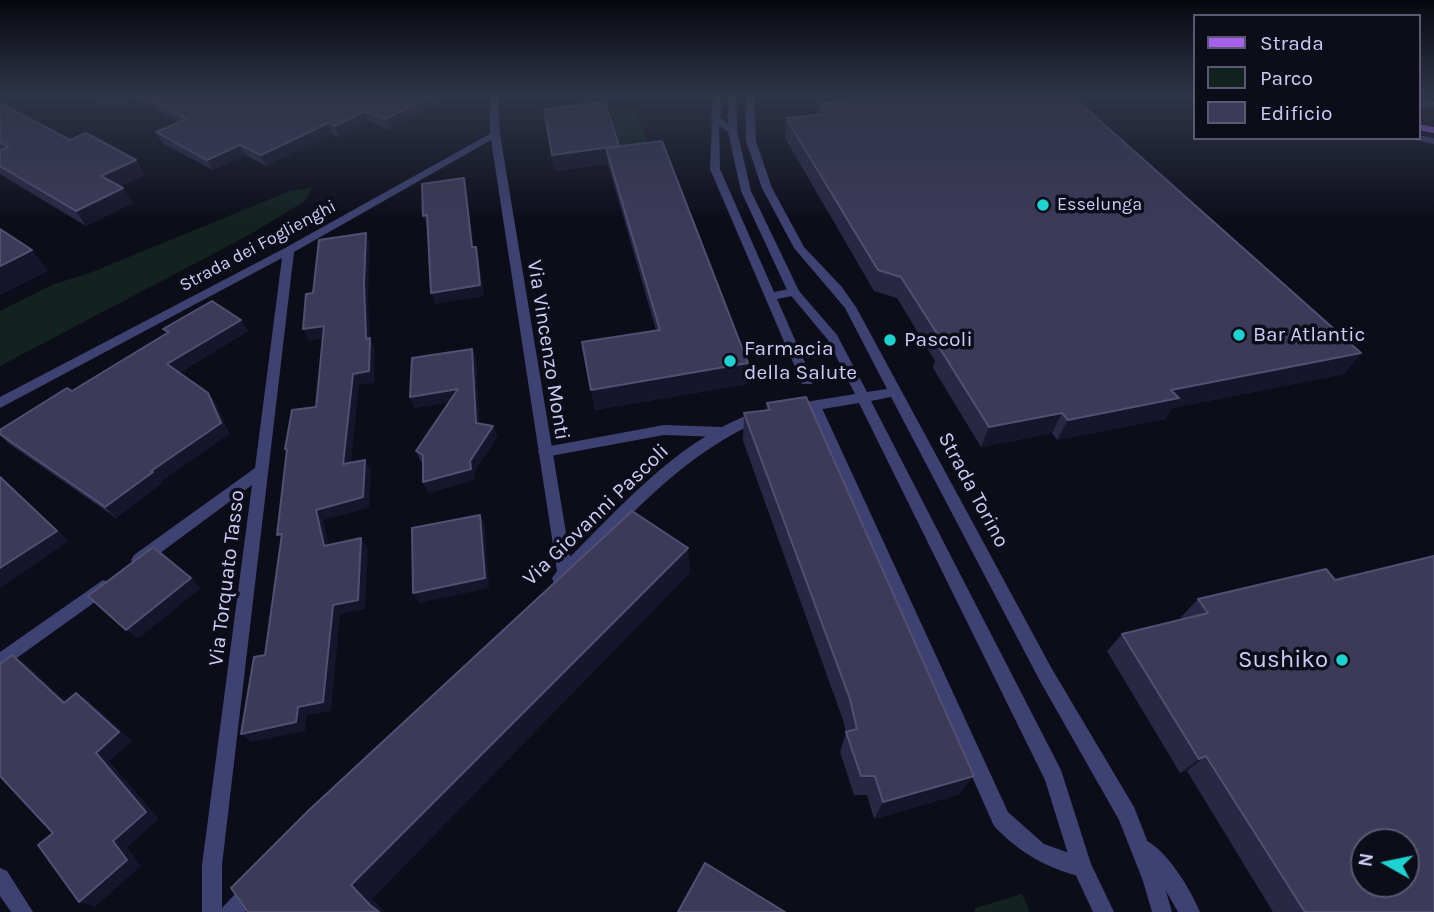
<!DOCTYPE html>
<style>
body{margin:0}
#map{position:relative;width:1434px;height:912px;overflow:hidden;background:#0d0d19;font-family:Karla,sans-serif}
canvas{display:block}
.legend{position:absolute;left:1193px;top:14px;width:228px;height:126px;box-sizing:border-box;background:#0d0d19;border:2px solid #595972;margin:0;padding:9px 12px;list-style:none;font-size:21px;color:#ccccf8}
.legend li{display:flex;align-items:center;gap:14px;height:35px}
.legend b{width:35px;border:2px solid #595972}
.north{position:absolute;left:1350px;top:828px;width:70px;height:70px;box-sizing:border-box;background:#0d0d19;border:2px solid #595972;border-radius:50%;rotate:279deg;font-size:19px;font-weight:700;line-height:28px;text-align:center;color:#ccccf8}
.north::after{content:'';display:block;margin:auto;width:24px;height:32px;background:#1cd3d0;clip-path:polygon(50% 0,100% 100%,50% 72%,0 100%)}
</style>
<div id="map">
<canvas width="1434" height="912"></canvas>
<ul class="legend">
<li><b style="height:9px;background:#a661ea"></b>Strada</li>
<li><b style="height:19px;background:#11221f"></b>Parco</li>
<li><b style="height:19px;background:#3c3959"></b>Edificio</li>
</ul>
<div class="north">N</div>
</div>
<script>
const ctx = document.querySelector('canvas').getContext('2d');
ctx.lineJoin = 'round';
function paint(path, color) { ctx.fillStyle = color; ctx.fill(path, 'evenodd'); }
function strokePath(path, color, width, dash) { ctx.strokeStyle = color; ctx.lineWidth = width; ctx.lineCap = dash ? 'butt' : 'round'; ctx.setLineDash(dash || []); ctx.stroke(path); }
function write(font, color, halo, rows, align = 'center') {
  ctx.font = font + ' Karla,sans-serif'; ctx.lineWidth = 7; ctx.setLineDash([]); ctx.textBaseline = 'middle'; ctx.strokeStyle = halo; ctx.fillStyle = color; for (const [text, x, y, turn = 0] of rows) {
    ctx.save(); ctx.translate(x, y); ctx.rotate((+turn || 0) * Math.PI / 180); ctx.textAlign = isNaN(turn) ? turn : align; if (halo) ctx.strokeText(text, 0, 0); ctx.fillText(text, 0, 0); ctx.restore();
  }
}
paint(new Path2D(`
 M636,110L653,157L622,161L608,113Z
 M312,188L305,201L251,234L0,366V311L54,284L87,274L290,191Z
 M1022,894L1030,912H975V908Z`), '#11221f');
paint(new Path2D(`
 M490,95H498L500,134L495,137L490,134Z
 M712,117L719,119L720,169L774,292L794,288L800,292L798,295L777,299L813,381L812,384H802L801,381L710,169Z
 M814,401L821,406L1008,812L1044,844L1089,860L1092,867L1089,874L1082,877C1046,868 1020,853 994,826L807,406Z
 M664,425L721,427L728,432L721,437L664,435L545,457L540,456L538,452L540,448L545,447Z
 M1143,839C1166,848 1191,890 1200,912H1178L1162,884L1136,856L1133,849L1136,842Z`), '#3d4272');
paint(new Path2D(`
 M714,95H722L720,118L728,124L729,95H737V131L751,191L799,291L837,335L867,392L887,389L845,308L794,248L762,188L746,141V95H754L756,141L772,188L804,247L841,286L856,307L1052,669L1134,807L1163,881L1172,912H1152L1143,881L1119,820L1040,681L891,397L871,401L1061,770L1091,864L1114,912H1093L1072,867L1045,780L859,403L793,414L786,409L793,404L855,394L828,340L788,292L741,191L728,132L711,119Z
 M1188,95H1194V98L1189,97Z
 M1418,99L1434,102V108L1418,105Z
 M495,131L500,134L570,557C621,506 675,445 743,417C750,414 756,411 764,413L766,416L764,419C683,453 624,521 566,583L560,585L554,583L552,578L557,571L491,140L294,252L222,865V908L246,882L253,879L260,882L263,889L260,896L245,912H202V865L252,485L144,565L139,567L134,565L131,560L134,555L255,468L282,258L0,408V397L285,248Z
 M1418,135L1434,138V144L1415,140L1414,138H1418Z
 M103,580L109,582L111,587L109,592L0,670V652Z
 M0,868L7,871L33,912H11L0,896Z`), '#3d4272');
paint(new Path2D(`
 M1418,124L1434,127V133L1418,130Z`), '#a661ea');
paint(new Path2D(`
 M80,95H446L447,99L389,130L369,121L339,137L332,134L266,166L245,155L213,170L162,143L156,132L179,122L134,99L111,108Z
 M0,103L70,140L145,175L120,186L133,203L86,226L0,174Z
 M819,104L1361,353L1344,374L1172,408L1165,419L1057,440L1052,433L981,447L933,368L935,361L897,298L874,291L785,138L786,118L818,115Z
 M544,109L619,146L748,363L747,384L595,410L582,342L656,330L608,164L555,171Z
 M241,320L248,331L179,373L208,393L216,404L229,434L161,481L162,483L116,518L8,443L0,435V430L72,391L167,334L163,329Z
 M472,349L476,360L479,424L493,426L497,437L474,472L475,480L428,493L423,482V463L421,462L416,451L449,402L415,408L410,397Z
 M767,403L960,794L874,819L867,795H854L840,752L846,733L843,720L743,441L744,413L766,410Z
 M1198,599L1434,912H1273L1187,771L1180,773L1107,651L1122,634L1182,619L1181,617Z`), '#2a2745');
paint(new Path2D(`
 M112,95H132L134,99L111,108L105,98Z
 M432,95H446L447,99L389,130L386,119Z
 M365,111L369,121L339,137L335,126Z
 M328,123L332,134L266,166L261,155Z
 M240,145L245,155L213,170L207,160Z
 M606,148L608,164L555,171L552,155Z
 M136,160L145,175L111,191L101,176Z
 M464,178L467,189L475,258L472,247Z
 M123,188L133,203L86,226L76,211Z
 M427,215L431,227H427L423,216Z
 M366,233L370,244L368,296L370,339L375,349L374,383L359,385L350,475L343,464L353,374L366,339L364,284Z
 M476,247L479,258L484,296L435,304L431,293Z
 M32,250L48,271L0,295V266Z
 M241,320L248,331L175,375L167,364Z
 M324,326L329,337L309,341L303,329Z
 M472,349L476,360L480,434L476,423Z
 M1361,353L1344,374L1172,408L1165,419L1057,440L1068,420L1171,390Z
 M748,363L747,384L595,410L591,390Z
 M458,389L462,400L415,408L410,397Z
 M208,393L216,404L229,434L161,481L162,483L116,518L105,507L151,471Z
 M1062,413L1052,433L981,447L989,427Z
 M493,426L497,437L474,472L475,480L428,493L423,482L470,461Z
 M365,460L371,471L369,508L323,520L331,556L324,546L316,510Z
 M0,476L69,541L0,588Z
 M480,515L485,526L489,588L419,603L413,593Z
 M361,538L368,549L365,609L340,614L331,711L306,716L305,731L251,742L241,734L298,707L333,605Z
 M688,548L690,573L372,899L385,912H379L370,905L351,885Z
 M191,578L201,588L138,639L126,630Z
 M12,655L26,664L77,712L64,703Z
 M76,693L90,702L132,741L109,761L159,819L127,847L141,866L95,907L79,902L113,841L96,753Z
 M1206,756L1187,771L1180,773L1199,759Z
 M974,776L960,794L874,819L883,802Z`), '#17152c');
const building = new Path2D(`
 M98,95H112L105,98Z
 M141,95H432L386,119L365,111L335,126L328,123L261,155L240,145L207,160L156,132L187,119Z
 M894,95H1071L1361,353L1171,390L1179,398L1068,420L1062,413L989,427L939,347L945,346L901,277L878,270L786,118L826,114L819,104Z
 M605,102L619,146L552,155L544,109Z
 M0,103L70,140L86,133L136,160L101,176L123,188L76,211L0,166V150L9,147L0,142Z
 M662,141L748,363L591,390L582,342L660,330L606,148Z
 M464,178L472,247H476L480,285L431,293L427,215L423,216L422,184Z
 M0,229L32,250L0,266Z
 M366,233L364,284L366,339L370,338L369,371L353,374L343,464L365,460L363,497L316,510L324,546L361,538L358,600L333,605L323,702L298,707L296,722L241,734L254,657L265,655L282,534L277,535L287,449H285L292,410L316,407L324,326L303,329L306,294L313,293L319,240Z
 M212,301L241,320L167,364L208,393L221,423L151,471L153,472L105,507L0,434V430L67,388L72,391L169,332L163,329Z
 M472,349L476,423L493,426L470,461L471,469L423,482V455L416,451L458,389L410,397L412,358Z
 M806,397L974,776L883,802L875,776H861L846,732L857,729L850,699L744,413L770,410L767,403Z
 M0,477L57,531L0,568Z
 M632,511L688,548L351,885L370,905L379,912H248L231,888L308,811Z
 M480,515L485,578L413,593L412,528Z
 M153,547L191,578L126,630L88,596Z
 M1434,556V912H1305L1206,756L1199,759L1122,634L1208,613L1198,599L1326,569L1335,580ZM1364,842H1406V884H1364Z
 M12,655L64,703L76,693L119,732L96,753L146,812L113,841L127,860L79,902L38,845L53,833L0,776V664Z
 M705,863L785,912H678Z`);
paint(building, '#3c3959');
strokePath(building, '#525072', 2);
const sky = ctx.createLinearGradient(0, 0, 0, 223);
sky.addColorStop(0, '#07070e');
sky.addColorStop(0.43, '#2f3549');
sky.addColorStop(1, '#2f354900');
ctx.fillStyle = sky;
ctx.fillRect(0, 0, 1434, 223);
for (const [x, y, r, color] of [
 [1043,205,7,"#1cd3d0"],
 [1239,335,7,"#1cd3d0"],
 [890,340,7,"#1cd3d0"],
 [730,361,7,"#1cd3d0"],
 [1342,660,7,"#1cd3d0"]
]) { const dot = new Path2D(); dot.arc(x, y, r, 0, 2 * Math.PI); ctx.fillStyle = color; ctx.fill(dot); strokePath(dot, '#0d0d19', 2.5); }
write('18px', '#ccccf8', '#0d0d19', [
 ["Esselunga",1057,205]
], 'left');
write('18px', '#ccccf8', '#0d0d19', [
 ["Strada dei Foglienghi",258,246,-28]
]);
write('21px', '#ccccf8', '#0d0d19', [
 ["Bar Atlantic",1253,335],
 ["Pascoli",904,340],
 ["Farmacia",744,349],
 ["della Salute",744,373]
], 'left');
write('21px', '#ccccf8', '#0d0d19', [
 ["Via Vincenzo Monti",548,350,81],
 ["Strada Torino",973,490,62],
 ["Via Giovanni Pascoli",596,515,-44],
 ["Via Torquato Tasso",227,578,-83]
]);
write('24px', '#ccccf8', '#0d0d19', [
 ["Sushiko",1328,660]
], 'right');
</script>
